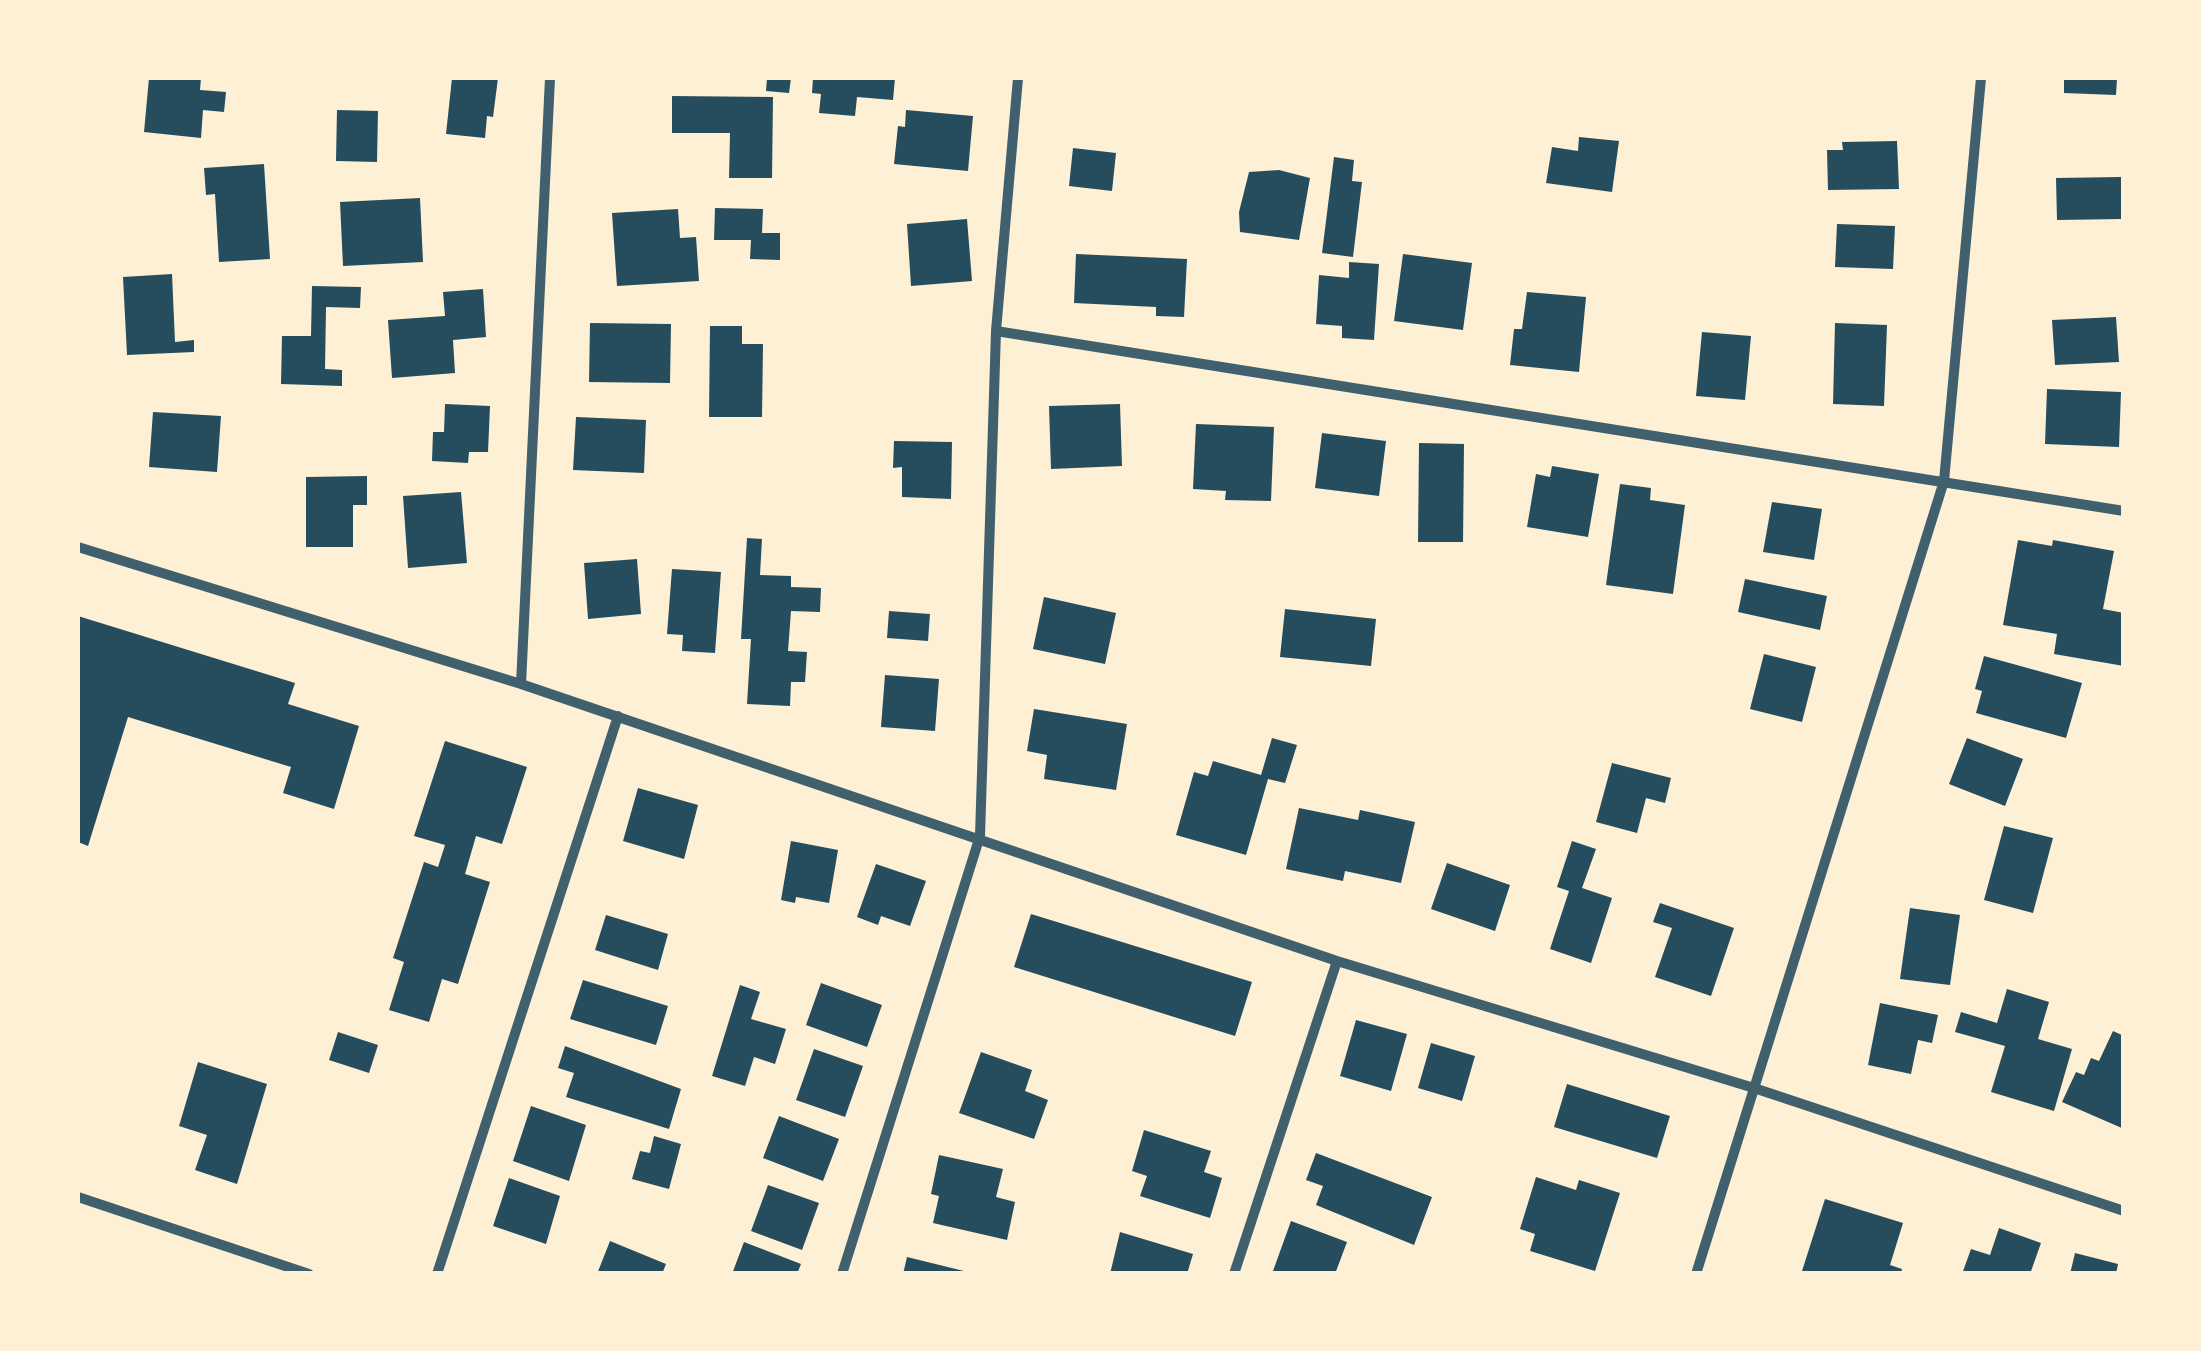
<!DOCTYPE html>
<style>
body{margin:0}
#map{position:relative;width:2201px;height:1351px;overflow:hidden;background:#fdf0d5;font-family:Figtree,sans-serif}
canvas{display:block}
.frame{position:absolute;inset:0;border:80px solid #fdf0d5;pointer-events:none}
</style>
<div id="map">
<canvas width="2201" height="1351"></canvas>
<div class="frame"></div>
</div>
<script>
const ctx = document.querySelector('canvas').getContext('2d');
ctx.lineJoin = 'round';
function paint(path, color) { ctx.fillStyle = color; ctx.fill(path, 'evenodd'); }
function strokePath(path, color, width, dash) { ctx.strokeStyle = color; ctx.lineWidth = width; ctx.lineCap = dash ? 'butt' : 'round'; ctx.setLineDash(dash || []); ctx.stroke(path); }
paint(new Path2D(`
 M149,78H201L200,90L226,92L224,112L203,110L201,138L144,132Z
 M452,78H498L493,117L487,116L485,138L446,134Z
 M767,78H791L789,93L766,91Z
 M813,78H895L893,100L857,97L855,116L819,113L821,94L812,93Z
 M2064,78H2117L2116,95L2064,93Z
 M672,96L773,97L772,178H729L730,133H672Z
 M337,110L378,111L377,162L336,161Z
 M906,110L973,116L968,171L894,164L898,126L905,127Z
 M1579,137L1619,141L1612,192L1546,183L1552,147L1578,151Z
 M1897,141L1899,189L1828,190L1827,150H1843L1842,142Z
 M1073,148L1116,153L1112,191L1069,186Z
 M1334,157L1354,160L1352,181L1362,182L1353,257L1322,253Z
 M264,164L270,259L219,262L215,194L206,195L204,168Z
 M1279,170L1310,178L1299,240L1240,232L1239,212L1249,172Z
 M2121,177L2122,219L2057,220L2056,178Z
 M420,198L423,262L343,266L340,202Z
 M715,208L763,209L762,233H780V260L750,259L751,240H714Z
 M678,209L680,238L696,237L699,281L617,286L612,213Z
 M967,219L972,281L911,286L907,224Z
 M1837,224L1895,226L1893,269L1835,267Z
 M1076,254L1187,259L1184,317L1156,316V307L1074,303Z
 M1403,254L1472,263L1463,330L1394,321Z
 M1349,262L1379,264L1374,340L1342,338V326L1316,324L1319,275L1349,278Z
 M172,274L175,342L194,340V352L127,355L123,277Z
 M312,286L361,287L360,308L326,307L325,369L342,370V386L281,384L282,336H311Z
 M483,289L486,337L453,340L455,373L392,378L388,320L445,316L443,292Z
 M1527,292L1586,297L1579,372L1510,365L1514,329H1522Z
 M2116,317L2119,362L2055,365L2052,320Z
 M590,323L671,324L670,383L589,382Z
 M1835,323L1887,325L1884,406L1833,404Z
 M710,326H742V344H763L762,417H709Z
 M1702,332L1751,336L1745,400L1696,396Z
 M2047,389L2121,392L2119,447L2045,444Z
 M445,404L490,406L488,452H469L468,463L432,461L433,432H444Z
 M1120,404L1122,466L1051,469L1049,406Z
 M153,412L221,416L217,472L149,467Z
 M576,417L646,420L644,473L573,470Z
 M1196,424L1274,427L1271,501L1225,500L1226,491L1193,489Z
 M1322,433L1386,441L1379,496L1315,488Z
 M894,441L952,442L951,499L902,497V467L893,468Z
 M1419,443L1464,444L1463,542H1418Z
 M1552,466L1599,474L1588,537L1527,527L1536,474L1550,477Z
 M367,476V505H353V547H306V477Z
 M1620,484L1651,488L1650,500L1685,505L1673,594L1606,585Z
 M461,492L467,563L408,568L403,496Z
 M1772,502L1822,509L1814,560L1763,552Z
 M747,538L762,539L760,575L791,576V587L821,588L820,612L791,611L788,651L807,652L805,682H791L790,706L747,704L751,639H741Z
 M2018,540L2052,546L2053,540L2114,551L2103,609L2124,613V666L2054,654L2057,634L2003,625Z
 M637,559L641,614L588,619L584,563Z
 M672,569L721,572L715,653L682,651L683,635L667,634Z
 M1745,579L1827,596L1820,630L1738,612Z
 M1044,597L1116,613L1105,664L1033,649Z
 M1285,609L1376,619L1371,666L1280,657Z
 M889,611L930,614L928,641L887,638Z
 M78,616L295,683L288,704L359,726L334,809L283,793L291,767L128,717L88,846L78,842Z
 M1764,654L1816,667L1802,722L1750,709Z
 M1984,656L2082,683L2066,738L1976,713L1982,691L1975,689Z
 M885,675L939,679L935,731L881,727Z
 M1034,709L1127,724L1116,790L1044,779L1047,755L1027,751Z
 M1272,738L1297,745L1285,783L1268,779L1246,855L1176,835L1194,772L1208,776L1213,761L1261,775Z
 M1967,738L2023,759L2005,806L1949,784Z
 M445,741L527,767L502,844L476,836L465,874L490,882L458,984L442,979L429,1022L389,1010L404,962L393,958L424,862L438,867L445,845L414,836Z
 M1612,763L1671,778L1665,803L1646,798L1637,833L1596,822Z
 M638,788L698,805L684,859L623,841Z
 M1299,808L1358,820L1360,810L1415,822L1401,883L1345,871L1343,881L1286,869Z
 M2004,826L2053,838L2033,913L1984,900Z
 M791,841L838,850L829,903L796,897L795,903L781,900Z
 M1572,841L1596,849L1582,888L1612,898L1591,963L1550,949L1569,891L1557,887Z
 M1447,863L1510,885L1495,931L1431,909Z
 M876,864L926,881L910,926L881,916L878,925L857,917Z
 M1660,903L1734,928L1711,996L1655,977L1672,928L1653,922Z
 M1910,908L1960,915L1950,985L1900,979Z
 M1031,914L1252,982L1235,1036L1014,967Z
 M606,915L668,934L658,970L595,950Z
 M583,980L668,1006L656,1045L570,1019Z
 M821,983L882,1005L867,1047L806,1025Z
 M740,985L760,992L751,1019L786,1029L775,1064L754,1057L745,1086L712,1076Z
 M2007,989L2049,1002L2038,1039L2072,1049L2054,1111L1991,1092L2005,1046L1955,1032L1961,1012L1997,1023Z
 M1880,1003L1938,1015L1932,1043L1918,1040L1911,1074L1868,1065Z
 M1356,1020L1407,1034L1391,1091L1340,1076Z
 M2113,1031L2124,1036V1129L2062,1102L2076,1072L2084,1075L2091,1058L2099,1061Z
 M338,1032L378,1045L369,1073L329,1060Z
 M1431,1043L1475,1056L1462,1101L1418,1088Z
 M565,1046L681,1089L669,1129L566,1097L574,1073L558,1068Z
 M814,1049L863,1066L845,1117L796,1100Z
 M981,1052L1032,1070L1025,1091L1048,1100L1034,1139L959,1113Z
 M198,1062L267,1084L237,1184L195,1170L207,1135L179,1126Z
 M1567,1084L1670,1116L1657,1158L1554,1127Z
 M531,1106L586,1125L569,1181L513,1161Z
 M779,1116L839,1139L823,1181L763,1158Z
 M1144,1130L1211,1151L1204,1172L1222,1178L1210,1218L1140,1196L1147,1176L1132,1171Z
 M654,1136L681,1144L669,1189L632,1179L640,1151L650,1153Z
 M1316,1153L1432,1197L1414,1245L1316,1205L1323,1186L1306,1180Z
 M939,1155L1003,1169L996,1197L1015,1202L1007,1240L933,1223L939,1196L931,1194Z
 M1536,1177L1576,1190L1579,1180L1620,1193L1595,1271L1530,1251L1535,1234L1520,1229Z
 M509,1178L560,1196L546,1244L493,1226Z
 M768,1185L819,1203L802,1250L751,1231Z
 M1825,1199L1903,1223L1890,1265L1902,1269L1901,1274L1802,1271Z
 M1291,1221L1347,1242L1335,1274L1273,1271Z
 M1999,1228L2041,1243L2030,1274H1962L1971,1249L1990,1255Z
 M1120,1232L1193,1254L1187,1274H1110Z
 M610,1241L666,1264L662,1274H597Z
 M744,1242L801,1264L797,1274H732Z
 M2075,1253L2118,1264L2116,1274H2070Z
 M907,1257L968,1272V1274H903Z`), '#264d5e');
strokePath(new Path2D(`
 M996,331L2124,511
 M78,547L521,684L1337,961L1754,1088L2124,1211
 M521,684L550,78
 M78,1197L309,1274
 M437,1274L618,716
 M842,1274L980,836L996,331L1018,78
 M1234,1274L1337,961
 M1696,1274L1944,481L1981,78`), '#3f606c', 10);
</script>
